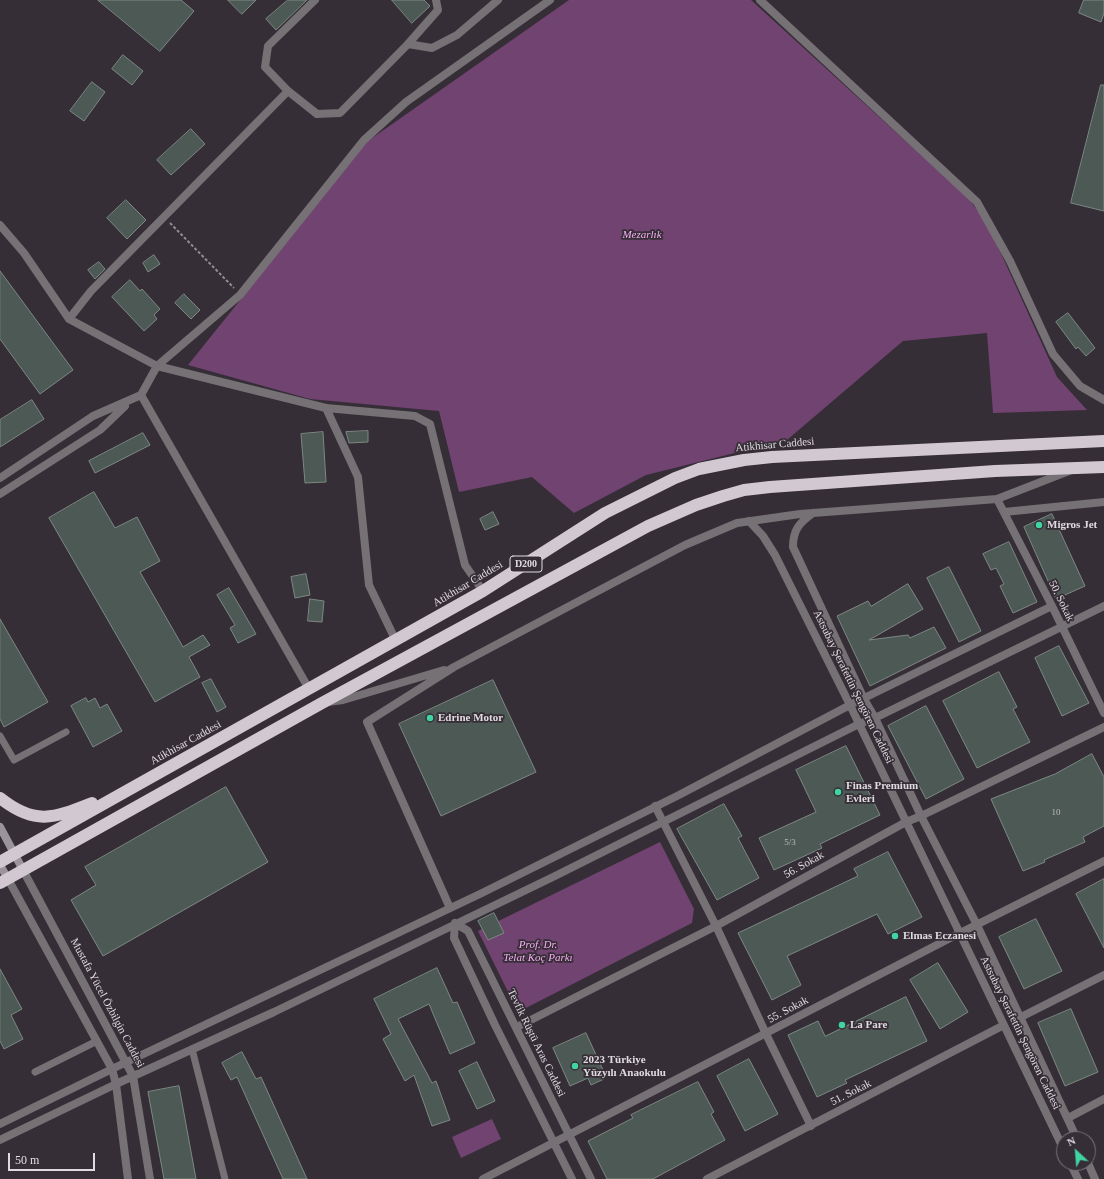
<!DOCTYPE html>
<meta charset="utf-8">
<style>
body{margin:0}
#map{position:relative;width:1104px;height:1179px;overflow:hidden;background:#362e36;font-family:Georgia,serif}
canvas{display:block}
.north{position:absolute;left:1056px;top:1131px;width:40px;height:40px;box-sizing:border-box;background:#362e36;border:1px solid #7a737a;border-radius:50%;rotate:334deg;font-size:11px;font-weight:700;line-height:16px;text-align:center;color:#e0dbe0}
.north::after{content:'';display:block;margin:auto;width:14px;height:18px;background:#40d4a2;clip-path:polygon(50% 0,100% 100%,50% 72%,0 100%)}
.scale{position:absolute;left:8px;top:1153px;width:87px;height:18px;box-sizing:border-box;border:2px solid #e0dbe0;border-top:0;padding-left:5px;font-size:12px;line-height:14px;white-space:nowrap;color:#e0dbe0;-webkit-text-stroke:3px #362e36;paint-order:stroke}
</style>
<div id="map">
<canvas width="1104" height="1179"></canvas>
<div class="north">N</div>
<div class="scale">50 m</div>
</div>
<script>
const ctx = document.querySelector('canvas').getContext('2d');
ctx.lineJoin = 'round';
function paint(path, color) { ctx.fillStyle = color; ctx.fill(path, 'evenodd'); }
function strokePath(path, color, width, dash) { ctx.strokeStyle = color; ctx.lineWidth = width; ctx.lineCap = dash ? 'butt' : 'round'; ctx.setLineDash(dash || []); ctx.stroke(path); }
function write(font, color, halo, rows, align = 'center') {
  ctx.font = font + ' Georgia,serif'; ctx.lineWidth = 3.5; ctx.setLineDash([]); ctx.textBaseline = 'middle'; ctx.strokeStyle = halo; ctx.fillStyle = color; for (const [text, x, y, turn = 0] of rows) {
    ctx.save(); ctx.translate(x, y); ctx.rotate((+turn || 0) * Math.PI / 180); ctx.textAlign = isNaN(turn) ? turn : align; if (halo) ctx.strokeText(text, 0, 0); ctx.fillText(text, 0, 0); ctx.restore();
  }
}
paint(new Path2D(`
 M569,0H751L969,199L989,227L1057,377L1087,410L993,413L987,333L903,341L787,440L646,475L574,513L532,477L459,492L439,411L310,399L188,365L368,141Z
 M660,842L694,909L692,923L518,1012L478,931Z
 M492,1119L501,1139L461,1158L452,1137Z`), '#714371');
const building = new Path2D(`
 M98,0H181L194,11L160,51Z
 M228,0H256L242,14Z
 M288,0H307L276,30L266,19Z
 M392,0H424L430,6L412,23Z
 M1084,0H1104V13L1101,22L1079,13Z
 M123,55L143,71L132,85L112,69Z
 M92,82L105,92L84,121L70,111Z
 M1101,85H1104V211L1071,203Z
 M191,129L205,144L171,175L157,160Z
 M126,200L146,220L127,239L107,218Z
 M154,255L160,264L148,272L143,263Z
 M99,262L105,269L95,279L88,270Z
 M0,271L73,370L40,394L0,339Z
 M130,280L140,291L142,289L160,309L154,315L157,319L144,331L112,297Z
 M184,294L200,310L191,319L175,303Z
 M1068,313L1095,348L1086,356L1078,347L1076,349L1056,322Z
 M32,400L44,419L0,447V420Z
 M368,431V442L349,443L346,432Z
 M323,432L326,482L305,483L301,434Z
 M143,433L150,445L95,473L89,461Z
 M94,492L115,528L137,517L160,561L140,572L183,647L203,635L210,645L189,657L200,677L155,702L49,518Z
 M493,512L499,524L485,530L480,519Z
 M1052,514L1085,586L1056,599L1024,527Z
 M1009,542L1037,602L1013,613L1000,586L1004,584L996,568L991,570L983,554Z
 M949,567L981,631L959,642L927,578Z
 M306,574L310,595L295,598L291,577Z
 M908,584L923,609L869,640L908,635L910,638L934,627L946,648L870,686L837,616L868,601L871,606Z
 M229,588L256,634L238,643L230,628L235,625L217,595Z
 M310,599L324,601L322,622L308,621Z
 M0,619L48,702L4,727L0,719Z
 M1059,646L1089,703L1062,716L1035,658Z
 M999,672L1017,707L1013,709L1030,742L977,768L943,701Z
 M211,679L226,707L217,712L202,683Z
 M493,680L536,772L441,816L399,724Z
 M86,698L88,702L95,698L100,708L107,704L122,731L93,747L71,706Z
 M926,706L964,779L926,799L888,726Z
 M846,746L880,815L820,844L822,848L774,870L759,838L816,812L796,770Z
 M1092,754L1104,777V826L1083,837L1085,842L1044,860L1045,862L1023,871L991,799L1055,774Z
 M226,787L268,862L103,956L71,900L96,885L85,867Z
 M724,804L742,836L738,838L759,878L717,900L677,829Z
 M888,852L922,917L888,934L877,914L787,956L801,985L772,1000L738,933L858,876L854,869Z
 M1104,879V948L1076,894Z
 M494,913L504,933L488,940L478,921Z
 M1036,919L1062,971L1024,989L999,937Z
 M938,963L968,1012L940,1029L910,980Z
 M437,968L453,1003L457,1002L475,1043L450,1054L429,1004L398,1019L432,1083L436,1081L450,1120L432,1126L414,1075L405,1081L383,1039L391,1034L374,999Z
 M0,969L22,1009L11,1015L23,1039L4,1049L0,1041Z
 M906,997L927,1041L845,1080L847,1083L817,1097L788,1035L818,1021L825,1036Z
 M1071,1009L1098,1072L1065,1086L1038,1023Z
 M586,1033L603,1070L600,1071L604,1079L591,1085L588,1078L570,1086L553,1048Z
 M242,1052L256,1079L261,1077L307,1179H283L237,1077L231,1080L222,1063Z
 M749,1059L778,1114L745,1131L717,1076Z
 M477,1062L495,1101L477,1109L459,1071Z
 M698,1082L714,1112L711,1114L725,1140L653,1179H607L588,1141L633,1118L631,1115Z
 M179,1086L196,1179H164L148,1092Z`);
paint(building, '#4d5954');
strokePath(building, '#7c8983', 1);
strokePath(new Path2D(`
 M170,223L234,288`), '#938d93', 2, [3, 2]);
strokePath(new Path2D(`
 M0,736L14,760L66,732
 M192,1049L225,1179
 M35,1072L97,1041`), '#757175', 7);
strokePath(new Path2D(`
 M315,0L268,46L265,67L288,91L317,114L340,113L408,44L438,10L436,0
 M760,0L977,202L1010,261L1053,354L1080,386L1104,400
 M408,44L432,48L457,35L498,0
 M0,225L24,253L69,319L157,366L326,408L415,416L430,424L465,565L483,591
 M69,319L91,291L288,91
 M141,395L309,689
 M326,408L358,477L369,585L396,641
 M0,478L93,416L141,395L157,366L240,295L364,140L406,102L550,0
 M0,494L100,430L125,406
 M997,499L1052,606L1104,713
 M1004,512L1104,502
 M813,513C799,523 793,530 793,547L864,699L875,718L921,816L977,925L1077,1139
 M749,521L763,536L775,555L850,705L1064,1150
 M328,702L343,700L444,670
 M655,806L716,926L766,1034L811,1126
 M23,870L133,1076L150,1179
 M8,879L112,1069L116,1084L128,1179
 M450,908L367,722L454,667L685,545L737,523L800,514L997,499L1069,471
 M455,923L468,931L591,1179
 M455,923L454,938L495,1025L572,1179
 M1021,1017L1104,975
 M517,1027L716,926L906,822L921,816L1104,727
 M1068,1118L1104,1099
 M0,1124L112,1069L482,893L679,795L850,705L1052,606
 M0,1140L116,1084L274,1012L553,877L859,724L875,718L1104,606
 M1070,1163L1078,1179
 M1088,1163L1095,1179
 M483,1179L960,933L1104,861
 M707,1179L1004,1025`), '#757175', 8);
strokePath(new Path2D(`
 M0,827L23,870
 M0,865L8,879`), '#9b949a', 8);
strokePath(new Path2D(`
 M0,798C35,826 54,818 92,803
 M0,862L483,591L605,513L675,478L699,469L744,460L772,457L1104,441
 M0,883L322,703L648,526L696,505L723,496L744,490L770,487L995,471L1104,467`), '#d2c8d2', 12);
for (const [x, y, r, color] of [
 [1039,525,4,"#40d4a2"],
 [430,718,4,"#40d4a2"],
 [838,792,4,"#40d4a2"],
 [895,936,4,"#40d4a2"],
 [842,1025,4,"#40d4a2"],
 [575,1066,4,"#40d4a2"]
]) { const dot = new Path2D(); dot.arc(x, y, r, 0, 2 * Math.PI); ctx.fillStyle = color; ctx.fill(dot); strokePath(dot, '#362e36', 1.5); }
write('9px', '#bbbabd', null, [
 ["10",1056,813],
 ["5/3",790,843]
]);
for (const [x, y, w] of [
 [526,564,32]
]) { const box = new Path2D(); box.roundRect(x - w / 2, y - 8, w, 16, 3); ctx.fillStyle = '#362e36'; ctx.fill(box); strokePath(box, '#e0dbe0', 1); }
write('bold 10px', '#e0dbe0', null, [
 ["D200",526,564]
]);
write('italic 11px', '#f6adf5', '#362e36', [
 ["Mezarlık",642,235],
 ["Prof. Dr.",538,945],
 ["Telat Koç Parkı",538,958]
]);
write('11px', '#e0dbe0', '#362e36', [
 ["Atikhisar Caddesi",775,445,-5],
 ["Atikhisar Caddesi",468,584,-31],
 ["50. Sokak",1061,601,64],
 ["Astsubay Şerafettin Şengören Caddesi",853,687,64],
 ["Atikhisar Caddesi",186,743,-29],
 ["56. Sokak",804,865,-29],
 ["Mustafa Yücel Özbilgin Caddesi",107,1003,62],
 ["55. Sokak",788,1010,-28],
 ["Astsubay Şerafettin Şengören Caddesi",1020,1033,64],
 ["Tevfik Rüştü Aras Caddesi",536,1043,64],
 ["51. Sokak",851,1093,-27]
]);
write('bold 11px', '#e0dbe0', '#362e36', [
 ["Migros Jet",1047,525],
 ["Edrine Motor",438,718],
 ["Finas Premium",846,786],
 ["Evleri",846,799],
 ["Elmas Eczanesi",903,936],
 ["La Pare",850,1025],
 ["2023 Türkiye",583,1060],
 ["Yüzyılı Anaokulu",583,1073]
], 'left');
</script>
